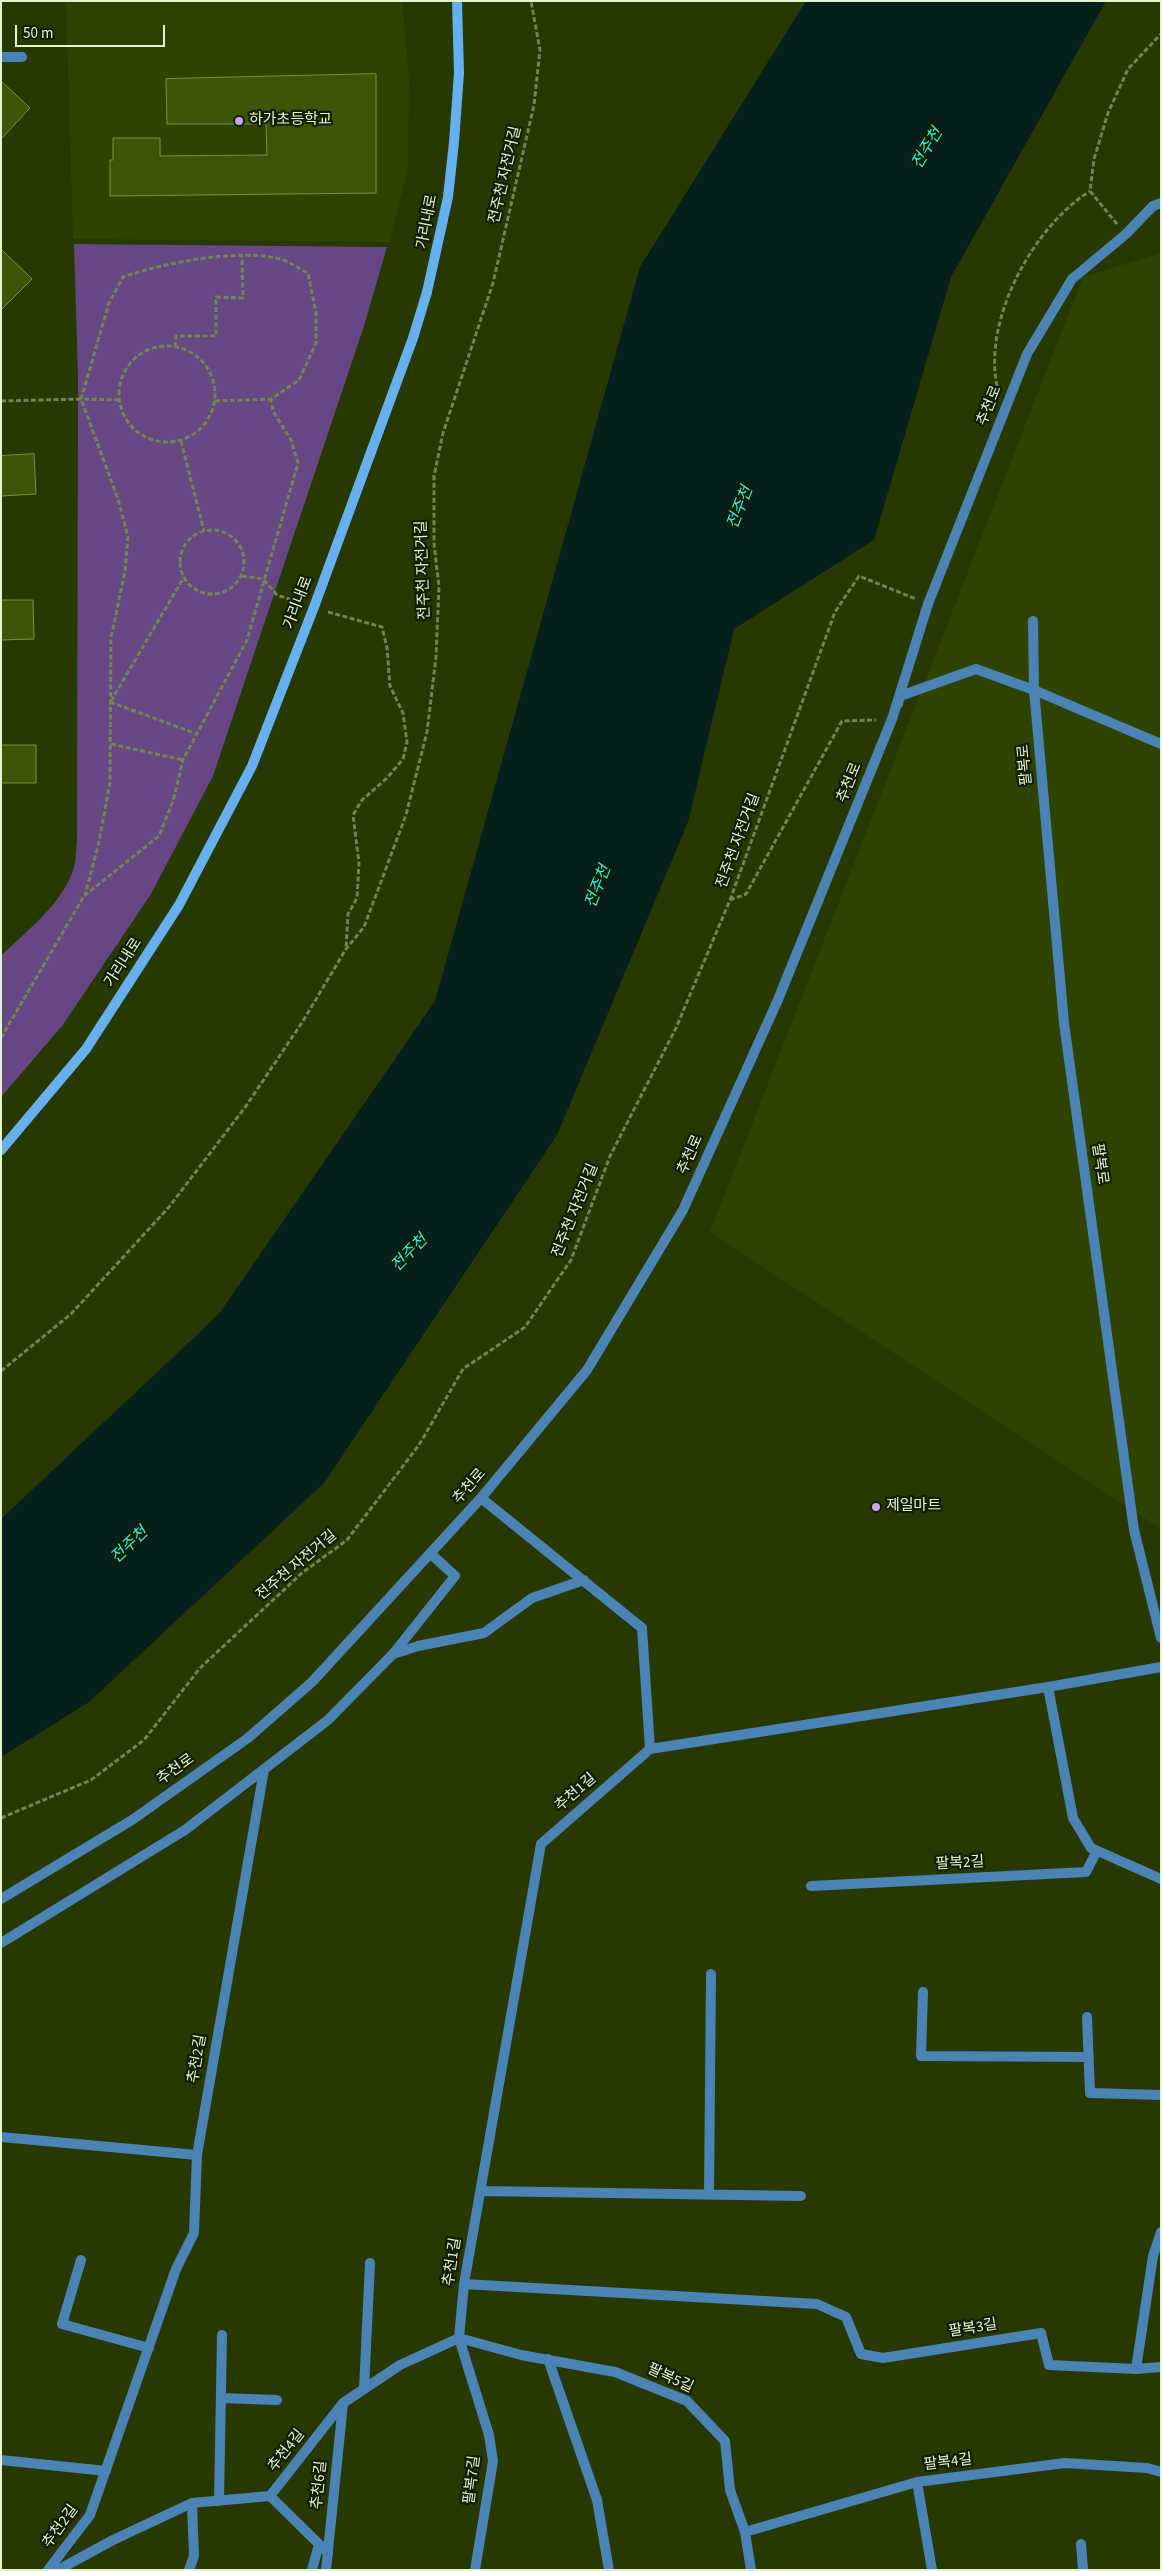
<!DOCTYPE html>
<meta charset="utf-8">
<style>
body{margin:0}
#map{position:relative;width:1162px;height:2571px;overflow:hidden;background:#273800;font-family:"Source Sans 3",sans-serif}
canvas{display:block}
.frame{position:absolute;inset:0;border:2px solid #e5f4d0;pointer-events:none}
.scale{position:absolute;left:15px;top:25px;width:150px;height:22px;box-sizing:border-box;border:2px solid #e5f4d0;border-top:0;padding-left:6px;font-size:15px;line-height:18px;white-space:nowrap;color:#e5f4d0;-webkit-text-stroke:4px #131d02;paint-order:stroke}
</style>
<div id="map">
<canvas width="1162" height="2571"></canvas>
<div class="frame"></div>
<div class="scale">50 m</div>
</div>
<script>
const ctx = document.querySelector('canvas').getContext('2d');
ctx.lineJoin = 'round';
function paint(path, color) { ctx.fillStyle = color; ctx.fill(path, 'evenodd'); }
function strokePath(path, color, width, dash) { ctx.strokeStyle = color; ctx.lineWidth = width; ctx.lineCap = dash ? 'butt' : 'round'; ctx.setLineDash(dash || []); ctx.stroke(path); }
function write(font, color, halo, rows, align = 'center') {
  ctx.font = font + ' "Source Sans 3","Noto Sans KR",sans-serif'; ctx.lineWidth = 4.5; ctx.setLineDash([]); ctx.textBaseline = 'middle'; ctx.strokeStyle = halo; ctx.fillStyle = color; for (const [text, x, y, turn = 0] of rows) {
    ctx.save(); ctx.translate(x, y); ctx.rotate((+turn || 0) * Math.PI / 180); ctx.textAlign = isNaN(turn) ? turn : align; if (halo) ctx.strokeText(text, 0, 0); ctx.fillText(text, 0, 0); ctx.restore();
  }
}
paint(new Path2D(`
 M66,1H402L409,76L408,167L390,242L73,239Z
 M1161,253V1529L710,1232L1083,277Z`), '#2f4301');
paint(new Path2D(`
 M74,244L387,247L364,326L213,776L151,894L62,1026L1,1097V956C27,930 64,903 74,867C76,859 76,849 77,840L78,377Z`), '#664784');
paint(new Path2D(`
 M806,1H1106L951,277L874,540L734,629L688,822L557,1135L324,1483L89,1702L1,1757V1519L219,1314L435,1001L640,267Z`), '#061f1c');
const building = new Path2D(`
 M376,74V193L110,196V160H113V138H160V156L267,155L266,124H167L166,79Z
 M1,81L30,108L1,139Z
 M1,249L32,279L1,310Z
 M34,454L36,494L1,496V456Z
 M1,600H33L34,639L1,640Z
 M1,745H36V783H1Z`);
paint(building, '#3d5507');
strokePath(building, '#77924c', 1);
strokePath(new Path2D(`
 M1117,224L1090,191L1094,159L1108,113L1128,69L1161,34
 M119 394a48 48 0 1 1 96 0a48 48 0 1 1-96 0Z
 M175,347L176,336H216V297L243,298L242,256
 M997,386C983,319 1033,227 1090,191
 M1,401L81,399L118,499L128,537L125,571L111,638L110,783L98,846L85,895
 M215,401L271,399
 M181,441L204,531
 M180 562a32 32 0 1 1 64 0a32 32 0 1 1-64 0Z
 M242,576L263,579L277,595L301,603
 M328,612L382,627L387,648L390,686L403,713L407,742L403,759L387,778L362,800L353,815L359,863L357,898L348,914L346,949
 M111,701L184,577
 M110,702L197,734
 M111,744L183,760
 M730,900L746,894L842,721L876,720
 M1,1038L84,896L159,836L173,801L183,760L247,640L298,463L291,440L273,411L271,399L299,380L316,343V313L308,273C299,269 289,261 280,259C239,248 163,263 123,277L109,303L81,399L119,400
 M1,1371L71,1314L169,1207L246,1106L303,1021L346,949L364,927L406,815L427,732L436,657L439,586L434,544V476L443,433L493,283L534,105L540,50L531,1
 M1,1818L91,1780L144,1740L200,1668L302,1573L347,1540L419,1445L463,1369L525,1327L571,1260L610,1156L676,1028L730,900L835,612L859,576L916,599`), '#738353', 3, [5, 2.5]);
strokePath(new Path2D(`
 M1,57H22
 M1033,621L1034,690
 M898,704L900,696L976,669L1034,690L1161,744
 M1,1943L185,1830L328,1720L393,1654L455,1576L431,1554`), '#4a83b4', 10);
strokePath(new Path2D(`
 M1034,690L1064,1023L1134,1530L1161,1638
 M393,1654L418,1646L484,1633L532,1598L584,1580
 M1048,1687L1073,1818L1091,1848L1161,1879
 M650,1749L1048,1687L1161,1667
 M811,1886L1086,1872L1097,1851
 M1,1899L132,1820L248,1738L312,1682L481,1498L587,1370L683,1210L777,1002L892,719L928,604L1027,354L1072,279L1126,234L1153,206L1161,203
 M923,1992L921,2056L1089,2057
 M1087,2017L1090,2093L1161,2095
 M1,2137L197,2155
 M481,2191L801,2196
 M709,2194L711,1974
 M81,2260L62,2324L149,2348
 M464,2284L817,2304L846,2317L861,2354L883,2358L1041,2333L1049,2365L1136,2369L1161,2367
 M459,2338L521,2355L615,2372L687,2401L725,2441L730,2490L745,2532L751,2570
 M548,2359L597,2500L609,2570
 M1136,2369L1153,2256L1161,2232
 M364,2389L370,2263
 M221,2398L277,2400
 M1,2460L106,2471
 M917,2482L932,2570
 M270,2496L328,2553
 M219,2501L222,2335
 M745,2532L917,2482L1065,2463L1147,2468L1161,2472
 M1081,2544L1083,2570
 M48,2570L90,2515L176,2269L194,2233L197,2155L264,1770
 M58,2570L113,2540L192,2503L270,2496L343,2403L400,2365L459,2338
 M189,2570L194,2556L192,2503
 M312,2570L319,2544
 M326,2570L343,2404
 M475,2570L493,2461L489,2435L459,2338L464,2284L541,1844L650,1749L642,1628L481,1498`), '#4a83b4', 10);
strokePath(new Path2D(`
 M1,1150L86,1049L179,905L252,766L314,607L413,338L427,292L448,197L454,142L459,73L457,1`), '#67b0ef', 10);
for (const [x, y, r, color] of [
 [239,121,5,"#c9a5ee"],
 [876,1507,5,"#c9a5ee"]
]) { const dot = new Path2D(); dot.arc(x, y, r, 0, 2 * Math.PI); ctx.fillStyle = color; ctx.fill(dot); strokePath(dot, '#131d02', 2); }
write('15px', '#e5f4d0', '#131d02', [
 ["하가초등학교",249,121],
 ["제일마트",886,1507]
], 'left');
write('15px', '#e5f4d0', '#131d02', [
 ["전주천 자전거길",506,175,-77],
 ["가리내로",428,222,-79],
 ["추천로",990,406,-68],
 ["전주천 자전거길",424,570,-92],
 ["가리내로",299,603,-69],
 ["팔복로",1026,765,-95],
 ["추천로",850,783,-68],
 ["전주천 자전거길",739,841,-70],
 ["가리내로",124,963,-57],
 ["추천로",691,1155,-66],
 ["팔복로",1099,1164,82],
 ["전주천 자전거길",576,1211,-68],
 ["추천로",470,1487,-49],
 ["전주천 자전거길",297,1566,-40],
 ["추천로",176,1770,-35],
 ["추천1길",576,1793,-41],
 ["팔복2길",960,1864,-3],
 ["추천2길",198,2059,-80],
 ["추천1길",453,2262,-81],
 ["팔복3길",973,2329,-9],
 ["팔복5길",670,2379,25],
 ["추천4길",287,2451,-52],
 ["팔복4길",948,2463,-7],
 ["팔복7길",473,2480,-83],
 ["추천6길",320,2485,-84],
 ["추천2길",61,2527,-54]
]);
write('italic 16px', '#2cf7e6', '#131d02', [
 ["전주천",928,149,-59],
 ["전주천",741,508,-69],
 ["전주천",599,887,-69],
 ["전주천",410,1254,-46],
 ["전주천",130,1546,-44]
]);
</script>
